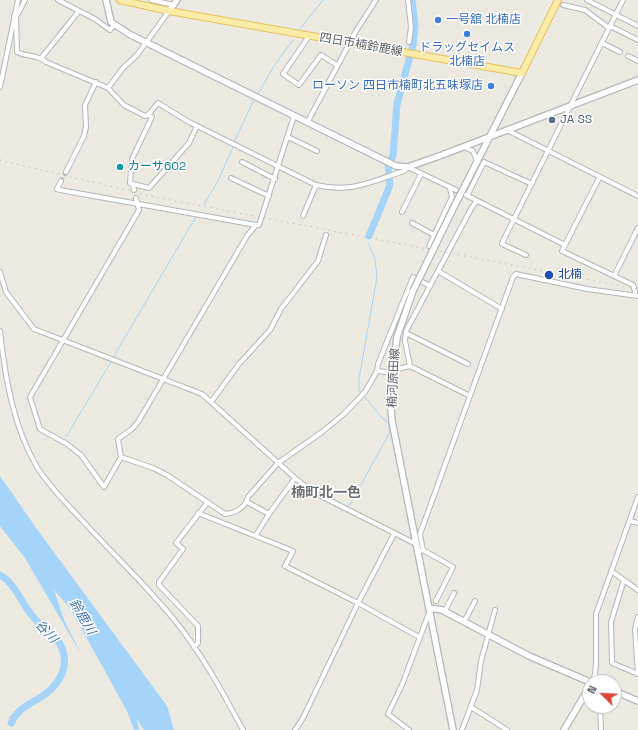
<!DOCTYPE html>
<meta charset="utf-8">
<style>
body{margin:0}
#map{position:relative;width:638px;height:730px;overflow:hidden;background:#ece9e1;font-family:"Space Grotesk",sans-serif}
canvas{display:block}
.north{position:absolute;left:582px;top:674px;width:40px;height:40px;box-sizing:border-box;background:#fff;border:1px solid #bdbec0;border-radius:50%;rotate:294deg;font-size:11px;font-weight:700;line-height:16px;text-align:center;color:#5a5d61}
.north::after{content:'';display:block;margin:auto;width:14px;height:18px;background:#dd4336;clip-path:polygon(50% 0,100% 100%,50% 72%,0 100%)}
</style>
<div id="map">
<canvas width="638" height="730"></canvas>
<div class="north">N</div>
</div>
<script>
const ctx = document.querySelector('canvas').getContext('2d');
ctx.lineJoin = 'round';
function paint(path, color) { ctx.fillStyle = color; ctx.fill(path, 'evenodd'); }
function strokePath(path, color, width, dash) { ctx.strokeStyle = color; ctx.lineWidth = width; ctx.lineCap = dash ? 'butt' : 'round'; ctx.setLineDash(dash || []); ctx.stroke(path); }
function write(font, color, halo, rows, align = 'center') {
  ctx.font = font + ' "Space Grotesk","Noto Sans JP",sans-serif'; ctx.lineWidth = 3; ctx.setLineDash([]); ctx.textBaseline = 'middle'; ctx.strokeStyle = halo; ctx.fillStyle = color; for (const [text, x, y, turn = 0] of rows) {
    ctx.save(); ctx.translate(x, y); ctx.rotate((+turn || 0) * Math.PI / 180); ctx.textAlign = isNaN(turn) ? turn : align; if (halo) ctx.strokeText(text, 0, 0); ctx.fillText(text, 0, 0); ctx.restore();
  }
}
paint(new Path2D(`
 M0,476L39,532L167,706L174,730H144L137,719L139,730H134L127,711L70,608L54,590L64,620L81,654L25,558L0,526Z`), '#a4d4f9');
strokePath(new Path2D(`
 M300,29L323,0
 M258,94L274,66L293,40
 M234,142L254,100
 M204,204L217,183L234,145
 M114,356L197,215
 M361,394L359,389V379L377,277L375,258L368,243
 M66,437L111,362
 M348,508L390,432L388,422L382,418L364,396
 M9,718L15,713`), '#a4d4f9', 1);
strokePath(new Path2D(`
 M369,236L390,185L388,166L393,156L397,104L413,45L415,26L412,0
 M0,575C16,584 22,605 34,618C42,627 54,633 60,644C72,667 58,687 38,699C26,706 17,710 11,723`), '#a4d4f9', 7);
strokePath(new Path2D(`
 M61,181L66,172`), '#c8c6c1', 4, [4, 2]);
const street = new Path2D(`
 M58,0L95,19L110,30L114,25
 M151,0L174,5
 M408,0L411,27L409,42
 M587,0L638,26
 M563,5L585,10L609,28
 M14,16L16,17L25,0
 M16,17L17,52C27,57 39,55 46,62L108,88L124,105L145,116L148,115
 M610,26L638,40
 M309,36L283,74L299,85L321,55L337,65
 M602,43L620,52
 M628,56L638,61
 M42,57L79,11
 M0,87L18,0
 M108,88L123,68L137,55L169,11
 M307,123L356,31L376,0
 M507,130L638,196
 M288,137L317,151
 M464,147L473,151L477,161
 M242,162L275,179
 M66,172L84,136L86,127L85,105L96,82
 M231,178L269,196
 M599,178L562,251L633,285L635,291V295
 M61,181L57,189L60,190L256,225
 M133,184L149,188L189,143L197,126
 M134,190L133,184L130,183L132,159L152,117L148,115L158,103L189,122L316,185C351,193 371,182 404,171L408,167L456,190
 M466,195L565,245
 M467,196L484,162L532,184
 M136,198L139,210L30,397L40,429L67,444L81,455L104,487L121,457L118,439L132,429L138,422L247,236L256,225H259L294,116
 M402,212L421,174
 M303,216L316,185
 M412,223L434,235
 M429,246L452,197L450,188
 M526,255L502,244L503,241L623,0
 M438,271L502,309
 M0,272L6,292L34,329L202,394L295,478L313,492L416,544
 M614,276L638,228
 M0,331C5,377 13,426 37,467C49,486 65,502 80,518C110,551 144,583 172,617C201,652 222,691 243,730
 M406,333L468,364
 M410,366L405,341L406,331L472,207L477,201
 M377,371L386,372L410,366L470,396
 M211,402L239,364L270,330L281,309L318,261L326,235
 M121,457L153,468L167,475L225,514C235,513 245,508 248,497L278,463L322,432L345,413L365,392L377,371L378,364L413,277L430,286
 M247,502L269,514L295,478
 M198,513L293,551L285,566L358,603L419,637
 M630,521L638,523
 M256,535L269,514
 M423,550L453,567L436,601
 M417,552L423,550L420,534L513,277L516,274L587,289L638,296
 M611,571L638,590
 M624,580L611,622L612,663L638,674
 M445,611L454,593
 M464,622L475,601
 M194,647L198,643V626L159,585V582L183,549L176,543L207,503
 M638,674L635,629L638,617
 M592,682L595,675L596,662V614L638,497
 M600,706L601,730
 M471,707L507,730
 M295,730L303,718L358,603L394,534
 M409,730L388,714L402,685L429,613
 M462,730L477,690L481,661L495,610`);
const secondary = new Path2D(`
 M106,0L111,22L129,34L396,166L408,167L442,155L638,80
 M169,11L177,0
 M454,207L522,73
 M413,291L397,337L390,396L392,421L453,730
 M429,608L442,610L529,656L590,682
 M614,691L638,701
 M564,730L590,686`);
const primary = new Path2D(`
 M120,0L169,11L522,73L558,0`);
strokePath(street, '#b4b7bb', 6);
strokePath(secondary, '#b3b6bb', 8);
strokePath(primary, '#e7c15e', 8);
strokePath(street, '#fff', 4);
strokePath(secondary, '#fff', 5.5);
strokePath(primary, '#f9eca8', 6);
strokePath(new Path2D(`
 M0,160L155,197L638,289`), '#b0b1b1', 1, [1, 5]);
const secondaryBridge = new Path2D(`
 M413,291L454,207`);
strokePath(secondaryBridge, '#b3b6bb', 8, []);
strokePath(secondaryBridge, '#fff', 5.5);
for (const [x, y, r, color] of [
 [438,20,4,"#3f7fe0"],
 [467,34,4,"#3f7fe0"],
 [491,86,4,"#3f7fe0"],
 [552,120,4,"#5c6f8a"],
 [120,167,4,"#0f9aa8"],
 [549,275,5,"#1a4fb4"]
]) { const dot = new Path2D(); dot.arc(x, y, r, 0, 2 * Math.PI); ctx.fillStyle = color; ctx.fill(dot); strokePath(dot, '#fff', 1.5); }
write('12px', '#366cbe', '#fff', [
 ["一号舘 北楠店",446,20],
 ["ドラッグセイムス",467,48,"center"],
 ["北楠店",467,62,"center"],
 ["ローソン 四日市楠町北五味塚店",483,86,"right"]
], 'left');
write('12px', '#5a5d61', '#fff', [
 ["四日市楠鈴鹿線",361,45,10],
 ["楠河原田線",394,378,-87]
]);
write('12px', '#4e5e75', '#fff', [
 ["JA SS",560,120]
], 'left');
write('12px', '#0d838f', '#fff', [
 ["カーサ602",128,167]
], 'left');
write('12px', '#164399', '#fff', [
 ["北楠",558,275]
], 'left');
write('italic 13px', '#4375a9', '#fff', [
 ["鈴鹿川",82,617,59],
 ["谷川",46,632,48]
]);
write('bold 14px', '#6b6f73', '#fff', [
 ["楠町北一色",326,493]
]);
</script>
